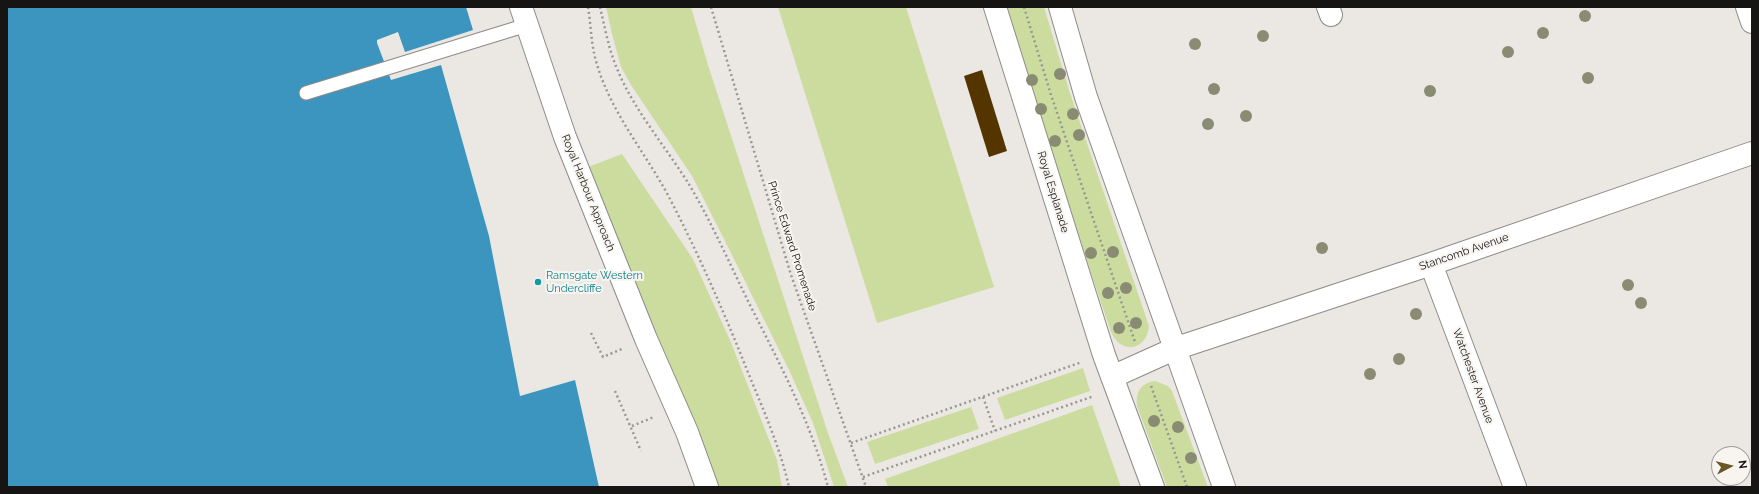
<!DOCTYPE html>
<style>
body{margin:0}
#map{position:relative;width:1759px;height:494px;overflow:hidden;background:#ebe8e4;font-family:Raleway,sans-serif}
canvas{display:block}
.frame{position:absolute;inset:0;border:8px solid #161514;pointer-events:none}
.north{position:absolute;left:1711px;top:446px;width:40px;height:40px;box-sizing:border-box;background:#f8f5f1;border:1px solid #9e9b99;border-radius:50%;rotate:83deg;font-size:11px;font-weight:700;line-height:16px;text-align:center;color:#161514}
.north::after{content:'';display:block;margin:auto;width:14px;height:18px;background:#6a5725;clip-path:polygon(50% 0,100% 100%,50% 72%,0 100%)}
</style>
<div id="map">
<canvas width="1759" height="494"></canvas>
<div class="frame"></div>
<div class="north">N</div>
</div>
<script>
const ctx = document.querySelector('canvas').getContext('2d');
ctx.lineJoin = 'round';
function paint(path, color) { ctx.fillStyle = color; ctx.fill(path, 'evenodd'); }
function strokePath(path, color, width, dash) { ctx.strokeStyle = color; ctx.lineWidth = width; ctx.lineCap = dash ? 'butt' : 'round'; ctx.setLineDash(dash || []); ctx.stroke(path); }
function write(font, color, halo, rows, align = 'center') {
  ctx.font = font + ' Raleway,sans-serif'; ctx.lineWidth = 4; ctx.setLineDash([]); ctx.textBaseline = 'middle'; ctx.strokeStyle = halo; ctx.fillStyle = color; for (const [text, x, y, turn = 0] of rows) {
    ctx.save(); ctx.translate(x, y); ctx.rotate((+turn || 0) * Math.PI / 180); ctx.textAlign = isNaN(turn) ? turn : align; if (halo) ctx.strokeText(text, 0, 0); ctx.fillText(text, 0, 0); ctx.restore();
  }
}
paint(new Path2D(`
 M606,7H691L708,65L828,433L848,487H834L813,423L789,370L730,251L692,176L631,85L621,67L612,34Z
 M778,7H906L994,287L877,323Z
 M1005,7H1044L1070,93L1149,326C1147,351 1121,355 1111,332L1033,101Z
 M622,154L693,259L730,340L777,460L782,487H719L588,167Z
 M1083,368L1090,391L1005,420L997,398Z
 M1155,381L1168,386L1172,391L1208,487H1167L1137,406C1135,392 1141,383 1155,381Z
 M1092,405L1121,487H888L885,479Z
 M971,407L979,429L875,464L867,442Z`), '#ccdc9f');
paint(new Path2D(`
 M7,7H466L473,30L405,52L398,32L377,40V43L391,80L441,65L489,236L520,396L575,380L599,487H7Z`), '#3c95be');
paint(new Path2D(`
 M982,70L1007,151L989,157L964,76Z`), '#543500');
const lane = new Path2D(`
 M306,93L527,25`);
const street = new Path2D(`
 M995,7L1104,355L1153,487
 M1060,7L1086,97L1224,487
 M1328,7L1331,15
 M1431,264L1515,487
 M1112,377L1174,349L1431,264L1752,153`);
const secondary = new Path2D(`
 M1747,7L1752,22`);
const highway = new Path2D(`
 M521,7L565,137L646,339L687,432L707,487`);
strokePath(lane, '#8e8b87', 15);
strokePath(street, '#8e8b87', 24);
strokePath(secondary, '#8e8b87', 24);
strokePath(highway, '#8e8b87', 24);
strokePath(new Path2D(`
 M588,7C591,25 591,44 596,61C610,112 646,153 670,199C699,255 724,312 747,370C763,409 780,447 789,487
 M600,7C605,28 609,51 618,71C634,110 668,150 690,186C713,225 731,267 751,307C781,366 811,423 828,487
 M711,7L791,275L866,487
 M1024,7L1051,95L1135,342
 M591,333L603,357L624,348
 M1151,386L1187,487
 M615,391L641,451
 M983,397L995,431
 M632,426L654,417
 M851,443L1082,362
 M863,477L1094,396`), '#999794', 2.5, [2, 3]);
strokePath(lane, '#fff', 13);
strokePath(street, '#fff', 22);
strokePath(secondary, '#fff', 22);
strokePath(highway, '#fff', 22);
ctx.fillStyle = '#898c73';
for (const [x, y] of [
 [1585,16],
 [1543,33],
 [1263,36],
 [1195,44],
 [1508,52],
 [1060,74],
 [1588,78],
 [1032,80],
 [1214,89],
 [1430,91],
 [1041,109],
 [1073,114],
 [1246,116],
 [1208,124],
 [1079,135],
 [1055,141],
 [1322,248],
 [1113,252],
 [1091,253],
 [1628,285],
 [1126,288],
 [1108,293],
 [1641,303],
 [1416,314],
 [1136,323],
 [1119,328],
 [1399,359],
 [1370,374],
 [1154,421],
 [1178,427],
 [1191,458]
]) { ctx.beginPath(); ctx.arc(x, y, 6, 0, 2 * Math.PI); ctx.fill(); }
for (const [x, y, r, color] of [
 [538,282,4,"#0f9aa8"]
]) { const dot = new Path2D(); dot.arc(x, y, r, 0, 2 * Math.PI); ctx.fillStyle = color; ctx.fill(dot); strokePath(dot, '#f8f5f1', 1.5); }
write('11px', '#161514', '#f8f5f1', [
 ["Royal Esplanade",1053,192,73],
 ["Royal Harbour Approach",588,193,68],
 ["Prince Edward Promenade",792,246,72],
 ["Stancomb Avenue",1464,252,-19],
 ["Watchester Avenue",1473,376,70]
]);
write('11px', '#0d838f', '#f8f5f1', [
 ["Ramsgate Western",546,276],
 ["Undercliffe",546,289]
], 'left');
</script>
